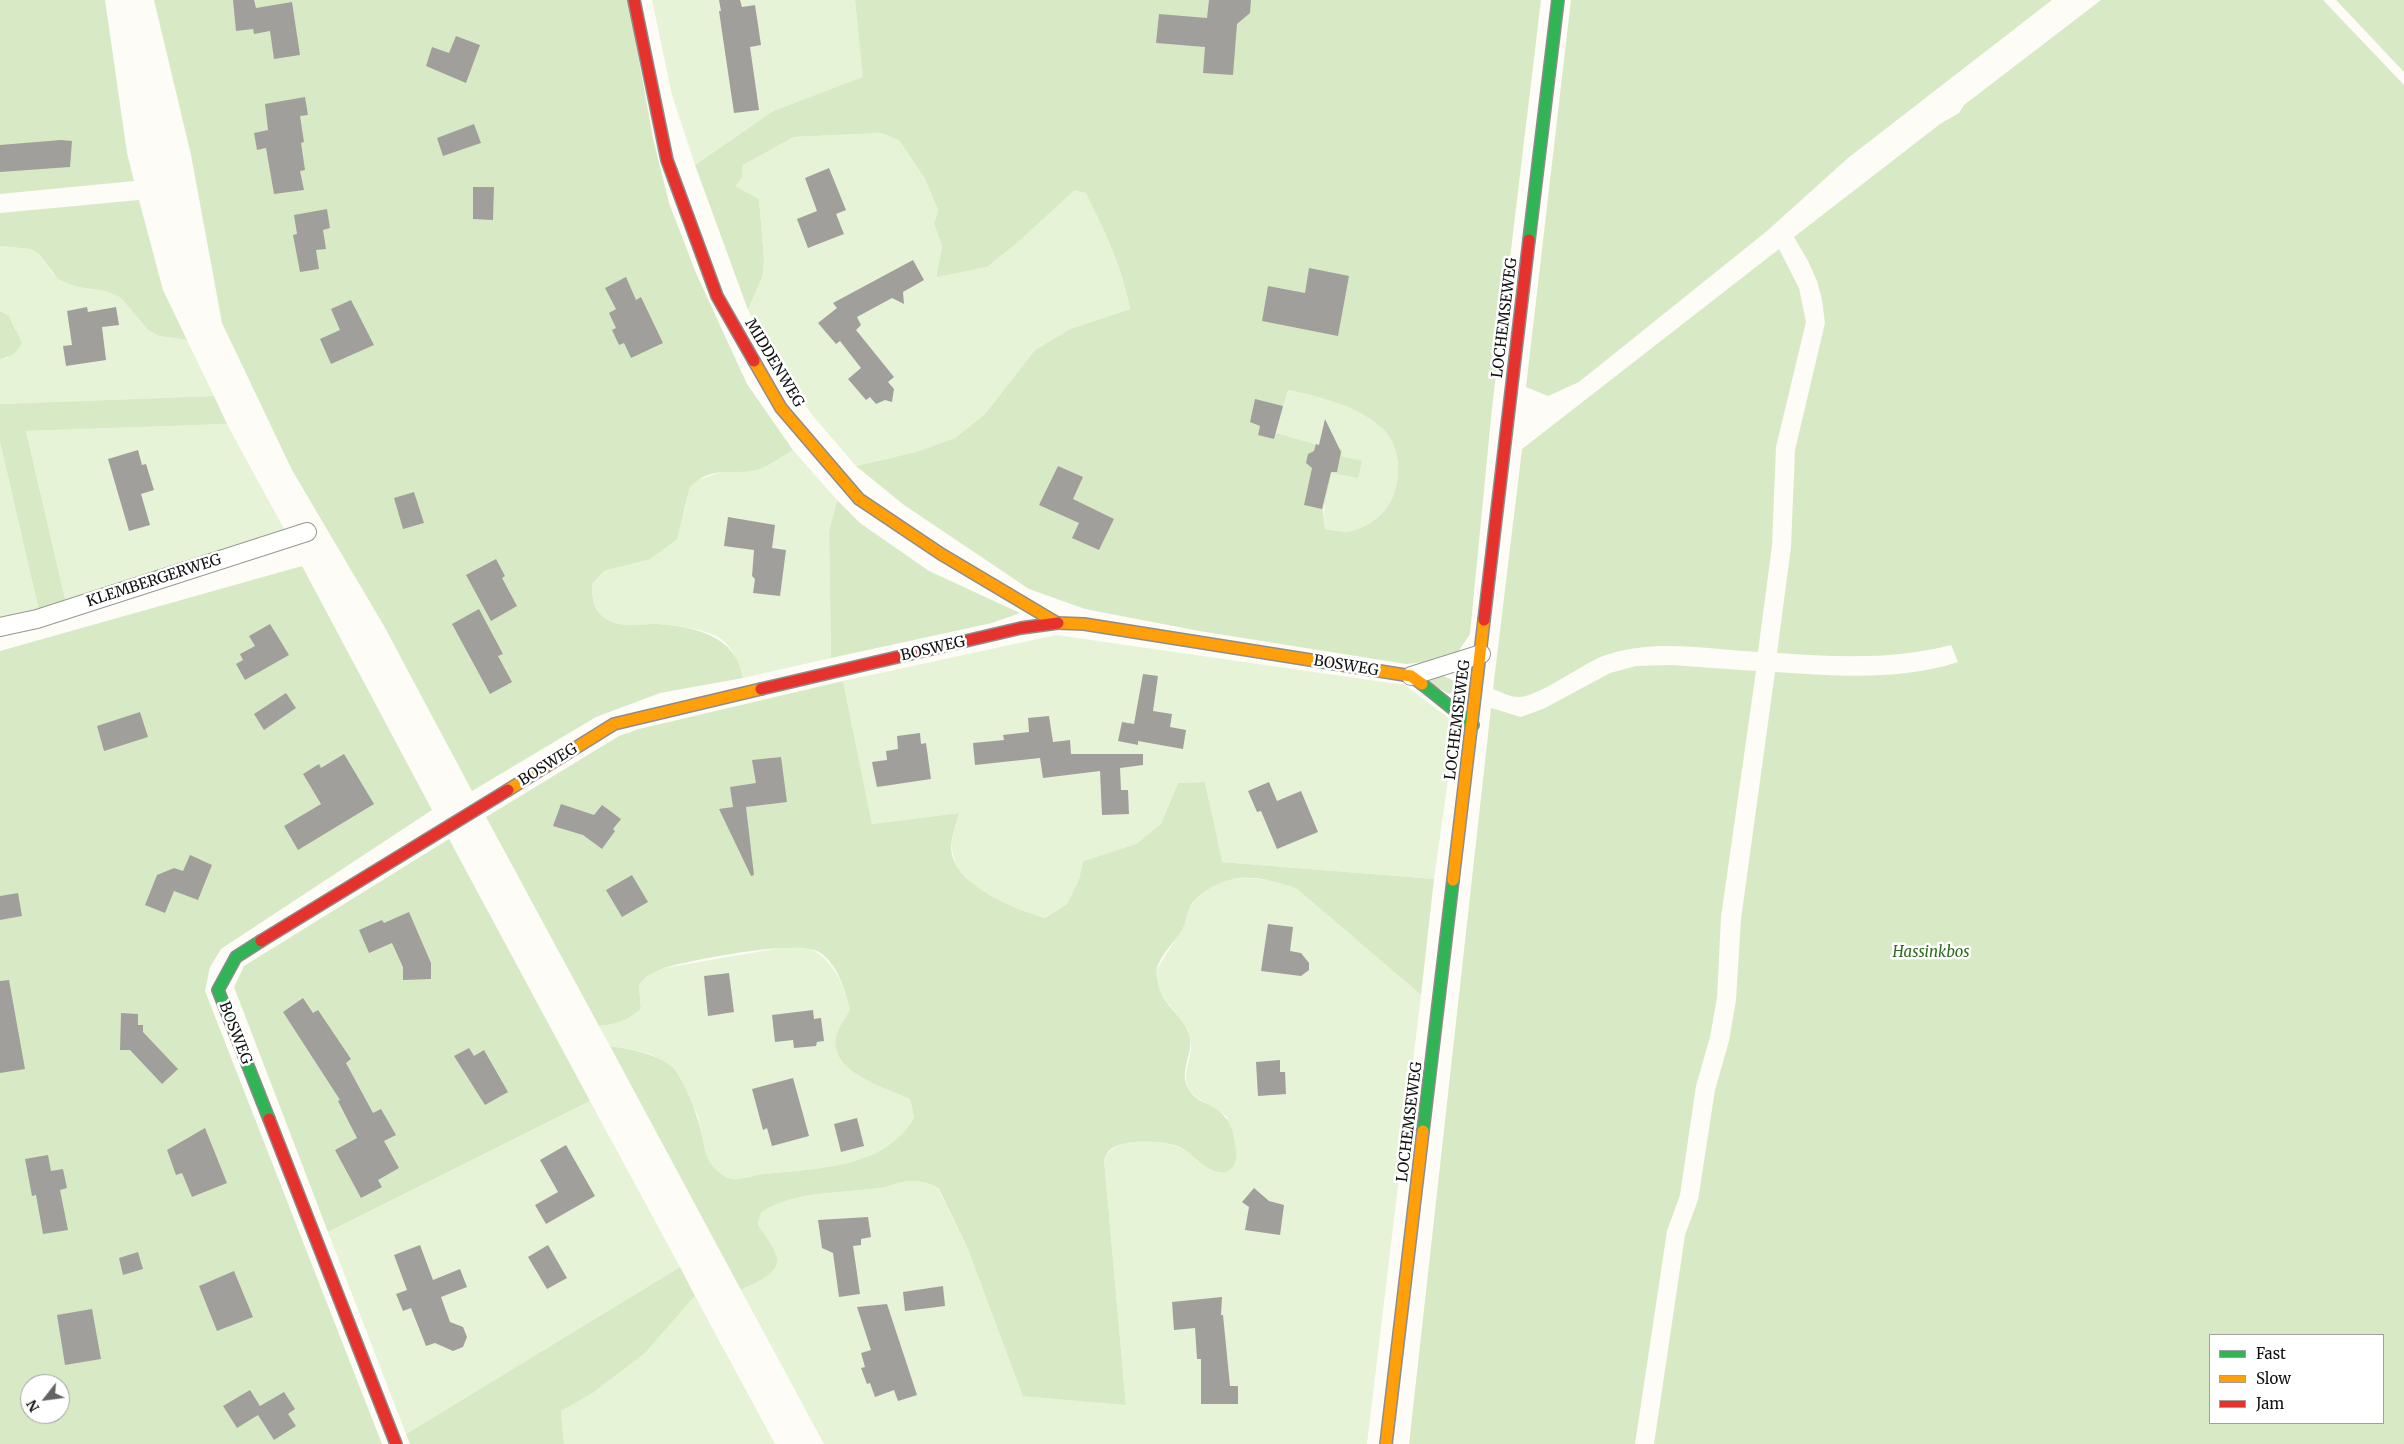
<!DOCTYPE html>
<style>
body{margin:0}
#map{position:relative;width:2404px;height:1444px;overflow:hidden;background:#fdfcf7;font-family:Merriweather,serif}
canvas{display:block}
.legend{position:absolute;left:2209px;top:1334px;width:175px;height:90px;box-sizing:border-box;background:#fff;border:1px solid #a0a0a0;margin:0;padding:6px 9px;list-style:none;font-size:15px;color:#111}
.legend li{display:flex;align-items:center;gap:10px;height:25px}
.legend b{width:25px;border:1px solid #a0a0a0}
.north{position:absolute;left:20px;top:1374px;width:50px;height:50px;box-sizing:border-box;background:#fff;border:1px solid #a0a0a0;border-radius:50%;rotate:240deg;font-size:14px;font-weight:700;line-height:20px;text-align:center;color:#111}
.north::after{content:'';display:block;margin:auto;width:18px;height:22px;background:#646362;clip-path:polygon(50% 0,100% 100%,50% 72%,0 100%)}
</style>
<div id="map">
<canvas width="2404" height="1444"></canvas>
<ul class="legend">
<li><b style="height:6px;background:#30b455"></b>Fast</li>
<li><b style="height:6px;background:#ff9f0a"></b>Slow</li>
<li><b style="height:6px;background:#e5322d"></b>Jam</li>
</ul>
<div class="north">N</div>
</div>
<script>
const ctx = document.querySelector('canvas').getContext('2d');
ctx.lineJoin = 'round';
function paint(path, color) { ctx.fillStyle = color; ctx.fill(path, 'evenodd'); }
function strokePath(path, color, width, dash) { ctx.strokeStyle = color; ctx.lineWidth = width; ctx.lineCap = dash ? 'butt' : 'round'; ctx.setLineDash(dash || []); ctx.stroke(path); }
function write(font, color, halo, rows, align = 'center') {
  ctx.font = font + ' Merriweather,serif'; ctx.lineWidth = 5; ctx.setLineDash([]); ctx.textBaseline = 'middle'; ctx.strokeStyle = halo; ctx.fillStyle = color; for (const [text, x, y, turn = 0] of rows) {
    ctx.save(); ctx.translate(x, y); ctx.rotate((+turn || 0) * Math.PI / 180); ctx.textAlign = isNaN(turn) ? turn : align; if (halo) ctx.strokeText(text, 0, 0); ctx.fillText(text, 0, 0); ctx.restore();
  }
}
paint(new Path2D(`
 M652,0H855L864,77L773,111L695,165L672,95Z
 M881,133L899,140L925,179L938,210L934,224L942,246L936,276L987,267L1017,243L1075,190L1086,192C1105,231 1122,267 1130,309L1070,329L1035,350L985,414L955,438L916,452L856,466L813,416L773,360L748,310L763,275L764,258L759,199L734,186L742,178L743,165L794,137Z
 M0,246L30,249L39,254L54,275L77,287L106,291L121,298L148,330L159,336L187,340L214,396L0,404V359L8,358L16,329L9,317L0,311Z
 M1288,390C1321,397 1361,407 1385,431C1393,439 1398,456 1398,466C1399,498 1383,523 1351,531C1343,533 1332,530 1325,529C1322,503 1328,479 1341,456L1333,447L1335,440L1333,435L1326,432L1319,445L1276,433Z
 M227,424L284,529L66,603L26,431Z
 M0,442L39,611L0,618Z
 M793,450L837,500L829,531L831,658L743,678C741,665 732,647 721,639C707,629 674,625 657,624C641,623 619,629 605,618C593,610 592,596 592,584L604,571L638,562L684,513L690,487L695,481L727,470L758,469Z
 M1056,635L1405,685L1454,722L1452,752L1434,879L1221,862L1205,782L1178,783L1161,824L1136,844L1083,861L1079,879L1067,904L1045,918C1017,910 960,889 953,855C949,841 956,827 959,813L872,824L843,681Z
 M1249,878L1276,881L1297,889L1421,995L1367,1444H824L741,1290L760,1280L777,1257L758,1224L760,1212C797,1190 839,1194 880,1188C890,1187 900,1181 910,1181C922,1181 930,1183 939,1190L968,1249L990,1306L1126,1404L1104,1159C1116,1135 1159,1139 1180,1148C1187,1150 1194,1157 1199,1162L1228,1118C1219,1109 1197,1100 1191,1092C1179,1076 1192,1061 1191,1044C1190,1025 1174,1012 1164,998C1158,990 1158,979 1157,969L1182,929L1191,905L1207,889L1226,879Z
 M807,947C833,958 843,983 850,1009L837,1032L836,1047L843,1060L910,1099L914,1118C884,1169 817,1168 765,1174C752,1175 736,1184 725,1177C702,1163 704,1139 698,1117C695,1108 687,1099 682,1091C676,1082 669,1066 661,1060C647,1050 626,1049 610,1046L599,1026C617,1024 627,1021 641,1009L639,985L647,976L664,968L780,948Z
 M590,1101L680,1267L406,1434L328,1232Z
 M695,1296L775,1444H564L561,1411L593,1393L645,1353Z`), '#e7f3d7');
paint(new Path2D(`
 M0,0H105L127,153L134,181L0,194Z
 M154,0H628L653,138L669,203L696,273L747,384L793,450C782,456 771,465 759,469C736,477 713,463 690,487L677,539L650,559L604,571L592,584C592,596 593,610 605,618C619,629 641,623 657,624C694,626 737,636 743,678L660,693L596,717L472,791L384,626L292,470L222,323L191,155Z
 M855,0H1541L1492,408L1470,634L1458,652L1435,661L1406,664L1199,631L1085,609L1029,589L904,505L856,466L916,452L955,438L985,414L1035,350L1070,329L1130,309C1122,267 1105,231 1086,193L1075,190L1017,243L987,267L936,277L942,246L934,224L938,210L925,179L899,140L881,133L794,137L743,165L742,178L735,186L759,199L764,258L763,275L748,310L695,165L773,111L863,77ZM1288,390C1321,397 1361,407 1385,431C1393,439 1398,456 1398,466C1399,498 1383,523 1351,531C1343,533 1332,530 1325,529L1323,510L1332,473L1358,478L1362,461L1341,456L1342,449L1333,447L1335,440L1333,435L1322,434L1319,445L1276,433Z
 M1571,0H2052L1848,158L1767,231L1579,382L1548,396L1526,387Z
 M2101,0H2323L2404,85V1444H1654L1685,1235L1698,1200L1715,1090L1729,1041L1736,1000L1741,919L1775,672C1835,676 1900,681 1958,662L1951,645C1894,660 1835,657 1777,653L1791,547L1795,450L1825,323L1822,300L1817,281L1808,261L1794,237L1940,124L1959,113L1964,105ZM2210,1335H2383V1423H2210Z
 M2336,0H2404V72Z
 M139,200L163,290L187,340L159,336L148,330L121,298L106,291L77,287L58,279L39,254L30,249L0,246V213Z
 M1779,249L1799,288L1806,322L1776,447L1772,546L1758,652C1708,649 1652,638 1603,656C1584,663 1535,699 1518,697C1510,697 1501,692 1493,689L1522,449Z
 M0,311L9,316L22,343C17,353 11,357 0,359Z
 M214,396L227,424L26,431L66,603L39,611L0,442V404Z
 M837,500L860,523L929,571L1020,613L992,623L831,658L829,531Z
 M302,566L432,810L221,949L210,967L205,991L382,1444H0V651ZM30,1384H60V1414H30Z
 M1671,665L1756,671L1721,917L1717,998L1710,1037L1696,1086L1680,1195L1667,1231L1635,1444H1409L1491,708L1521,717L1545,708L1610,673L1636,666Z
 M1441,675L1457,682L1459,689L1449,694L1424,680Z
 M843,681L872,824L959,813C956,826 949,841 952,855C960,888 1017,910 1045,918L1067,904L1079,879L1083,861L1136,844L1161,824L1178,783L1205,782L1222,862L1434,879L1421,995L1297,889C1271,879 1240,871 1214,886C1206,890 1196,898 1191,905C1187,913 1186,922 1182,930C1175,942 1161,954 1157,968C1156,973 1158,982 1159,987C1164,1007 1185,1016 1190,1038C1193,1053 1180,1070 1187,1086C1198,1111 1229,1098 1235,1143C1236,1151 1238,1158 1234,1165C1220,1186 1195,1156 1183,1149C1168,1140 1124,1138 1110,1150C1107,1152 1106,1156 1104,1159L1126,1405L1023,1396L968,1249L939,1189C930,1183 921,1181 910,1181C900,1181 890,1187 880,1188C839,1194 797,1190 761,1212L758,1224C762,1232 776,1250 777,1258C780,1274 752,1284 741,1290L610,1046C630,1049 654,1053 671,1066C682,1075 698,1116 701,1131C705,1150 706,1164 724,1176C735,1184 751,1175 764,1174C817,1168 884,1169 914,1118L910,1099C886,1087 825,1072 837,1033C840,1025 846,1017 850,1009C845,990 837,963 819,952C797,939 692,960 664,968L647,976L639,985L641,1009C627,1021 617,1024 599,1026L486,817L619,736L639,729Z
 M449,839L590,1101L328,1232L234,987L244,966Z
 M680,1267L695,1296L645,1353L593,1393L561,1411L564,1444H410L406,1434Z`), '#d8eac5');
paint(new Path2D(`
 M233,0H254L256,8L292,2L300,55L274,59L270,31L254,34L253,29L236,31Z
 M719,0H740L742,7L755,5L761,45L750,47L759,110L734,113L719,11H721Z
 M1209,0H1251L1250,13L1237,24L1233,75L1203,73L1205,47L1156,43L1159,14L1207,18Z
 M456,36L480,45L466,83L426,66L432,47L449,53Z
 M305,97L308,115L300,116L304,142L301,143L305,170L300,171L304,190L274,194L266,148L257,150L254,133L268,130L265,104Z
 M474,124L481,143L443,156L437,138Z
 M61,140L72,141L70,167L0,172V145Z
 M829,168L846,210L836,214L844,234L808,248L797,219L817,211L805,178Z
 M473,187H494L493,220L473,219Z
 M327,209L330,228L323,230L326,249L316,250L319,269L300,272L293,235L297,234L294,215Z
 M913,260L924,280L903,292L904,304L892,298L857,317L861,325L856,330L894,377L888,382L894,389L892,402L885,400L876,404L870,397L866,400L848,379L861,368L840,341L836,344L818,323L837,308L833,303Z
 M1309,268L1349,276L1338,336L1262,321L1268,286L1305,293Z
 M626,277L636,300L641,297L663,343L631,358L624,343L619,345L612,330L616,328L609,313L616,309L605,288Z
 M351,300L374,345L331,364L320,339L340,330L331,309Z
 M87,307L88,312L116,307L119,325L102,327L106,360L66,366L63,346L72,345L67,311Z
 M1255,399L1283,406L1274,439L1258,435L1260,426L1250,422Z
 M1325,419L1341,452L1337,472H1331L1322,509L1304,505L1312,468L1306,463L1308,454L1314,451L1316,444L1319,445Z
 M138,450L142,465L146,464L154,490L141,494L150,525L129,531L108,459Z
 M1058,466L1083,477L1073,499L1114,519L1099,550L1072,538L1079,523L1039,505Z
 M414,492L424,523L403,529L394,498Z
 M728,517L775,525L772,548L786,550L780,596L753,593L755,579L752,576L754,550L724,546Z
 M496,559L505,576L502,578L517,606L491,621L466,575Z
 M479,609L503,654L498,656L512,682L490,694L452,624Z
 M270,624L289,655L245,680L236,664L243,660L240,654L255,646L249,636Z
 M1143,674L1158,676L1153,711L1172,714L1170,727L1186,730L1183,749L1138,741V745L1118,741L1122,722L1134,724Z
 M286,693L296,708L264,730L254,714Z
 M140,712L148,737L104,751L97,726Z
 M1049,716L1053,742L1070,740L1071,754H1143V765L1120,768L1121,790H1128L1129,814L1102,815L1100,771L1043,778L1040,758L975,765L973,743L1004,740L1003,735L1029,732L1028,718Z
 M920,733L921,744L926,743L931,779L877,787L872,762L887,760L886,751L898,749L897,736Z
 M344,754L374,804L298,850L284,826L321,804L303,774L319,764L321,768Z
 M781,757L787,802L746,807L754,875L751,876L719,809L733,807L730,787L756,783L752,760Z
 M1269,782L1277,801L1301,791L1318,832L1277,849L1261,811L1257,812L1248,791Z
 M561,804L594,815L602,805L621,819L613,829L615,831L602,849L583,835L553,826Z
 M190,855L212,865L198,900L174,891L165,913L145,905L157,875L174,868L183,871Z
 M632,875L648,902L622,917L606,890Z
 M18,893L22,916L0,920V896Z
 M409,912L431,963V979L403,980V967L392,943L369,953L359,930L382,920L384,923Z
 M1268,924L1293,927L1290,951L1301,953L1309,963V970L1301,976L1261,971Z
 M729,973L734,1012L708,1016L704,976Z
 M9,980L25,1069L0,1073V981Z
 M303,998L313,1013L318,1010L351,1059L346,1063L373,1113L381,1109L396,1135L384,1141L399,1168L378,1180L382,1187L361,1198L335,1150L357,1138L338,1101L340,1100L283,1012Z
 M813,1010L814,1019L821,1018L824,1041L817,1042L816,1046L794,1048L793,1040L775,1042L772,1015Z
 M121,1013L138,1014V1025H143V1032L178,1069L162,1084L130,1050H120Z
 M469,1048L474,1056L484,1050L508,1092L485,1105L454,1056Z
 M1280,1060V1072H1285L1286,1094L1258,1096L1256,1062Z
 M793,1078L809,1136L772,1146L767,1128L763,1130L752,1089Z
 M857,1118L864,1146L841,1152L834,1124Z
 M205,1128L227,1183L192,1197L182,1173L176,1175L167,1150Z
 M566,1145L595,1196L546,1224L535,1205L558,1192L540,1160Z
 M48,1155L51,1171L63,1169L67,1188L60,1190L68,1230L43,1234L36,1195L32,1196L25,1159Z
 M1254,1188L1269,1201L1284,1205L1280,1235L1245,1230L1249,1207L1242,1202Z
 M868,1217L871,1237L861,1239V1245L853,1246L860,1294L839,1297L833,1253L822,1248L818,1220Z
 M420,1245L433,1280L460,1269L467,1287L441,1297L450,1322L463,1327L467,1337L463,1347L453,1351L435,1343L426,1346L411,1308L403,1311L396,1294L407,1290L394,1255Z
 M548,1245L567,1278L547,1289L528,1257Z
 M138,1252L143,1269L123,1275L119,1258Z
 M234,1271L253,1317L217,1331L199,1286Z
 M943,1286L945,1306L905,1311L903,1292Z
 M1222,1297L1221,1315H1223L1230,1386H1238V1404H1201V1359H1197L1195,1328L1174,1330L1172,1302Z
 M887,1304L917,1395L898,1401L894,1390L875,1397L870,1383L867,1384L861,1368L865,1367L861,1353L871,1350L857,1307Z
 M92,1309L101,1359L65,1365L57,1315Z
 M250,1390L260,1406L284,1392L295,1409L288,1414L296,1426L274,1440L258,1415L237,1428L223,1406Z`), '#a19f9c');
const street = new Path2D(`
 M0,627L37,619L307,532
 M1411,676L1481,654`);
const fast = new Path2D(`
 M1529,240L1558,0
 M1422,684L1473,725
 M261,941L236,957L218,990L269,1119
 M1423,1131L1453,880`);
const slow = new Path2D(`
 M754,361L781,408L859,499L941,554L1057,623
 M1058,623L1084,624L1411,676L1422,684
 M508,790L614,724L761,689
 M1453,880L1484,620
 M1386,1444L1423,1131`);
const jam = new Path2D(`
 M634,0L667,160L717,296L754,361
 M1484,620L1529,240
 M761,689L1021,628L1058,623
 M261,941L508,790
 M269,1119L396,1444`);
strokePath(street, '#979795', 20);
strokePath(fast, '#8e8d8b', 14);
strokePath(slow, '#8e8d8b', 14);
strokePath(jam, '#8e8d8b', 14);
strokePath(street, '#fffffe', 18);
strokePath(fast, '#30b455', 11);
strokePath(slow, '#ff9f0a', 11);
strokePath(jam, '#e5322d', 11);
write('15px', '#111', '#fff', [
 ["LOCHEMSEWEG",1505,318,-83],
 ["MIDDENWEG",774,363,59],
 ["KLEMBERGERWEG",154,581,-18],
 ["BOSWEG",933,649,-13],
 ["BOSWEG",1346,666,9],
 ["LOCHEMSEWEG",1458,720,-83],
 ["BOSWEG",548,765,-32],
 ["BOSWEG",235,1033,69],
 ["LOCHEMSEWEG",1410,1122,-83]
]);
write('italic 15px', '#2f6b1f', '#fff', [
 ["Hassinkbos",1931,953]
]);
</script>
